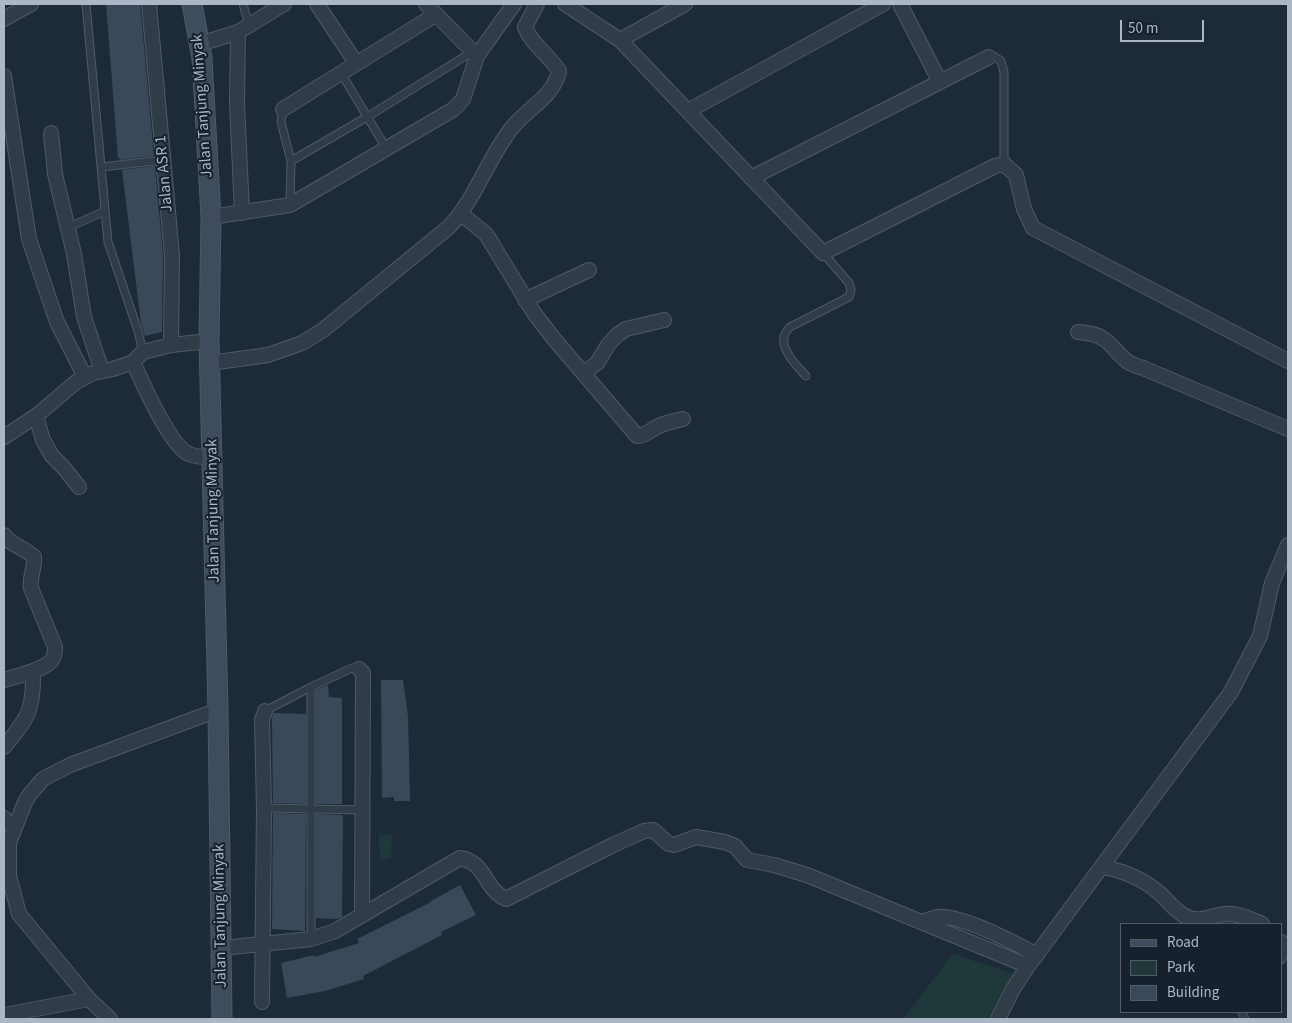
<!DOCTYPE html>
<style>
body{margin:0}
#map{position:relative;width:1292px;height:1023px;overflow:hidden;background:#1d2b39;font-family:"Source Sans 3",sans-serif}
canvas{display:block}
.frame{position:absolute;inset:0;border:5px solid #abb7c6;pointer-events:none}
.legend{position:absolute;left:1120px;top:923px;width:162px;height:90px;box-sizing:border-box;background:#17212d;border:1px solid #525d6a;margin:0;padding:6px 9px;list-style:none;font-size:15px;color:#abb7c6}
.legend li{display:flex;align-items:center;gap:10px;height:25px}
.legend b{width:25px;border:1px solid #525d6a}
.scale{position:absolute;left:1120px;top:20px;width:84px;height:22px;box-sizing:border-box;border:2px solid #abb7c6;border-top:0;padding-left:6px;font-size:15px;line-height:18px;white-space:nowrap;color:#abb7c6;-webkit-text-stroke:4px #17212d;paint-order:stroke}
</style>
<div id="map">
<canvas width="1292" height="1023"></canvas>
<div class="frame"></div>
<ul class="legend">
<li><b style="height:6px;background:#3f4c5d"></b>Road</li>
<li><b style="height:14px;background:#1f383a"></b>Park</li>
<li><b style="height:14px;background:#394959"></b>Building</li>
</ul>
<div class="scale">50 m</div>
</div>
<script>
const ctx = document.querySelector('canvas').getContext('2d');
ctx.lineJoin = 'round';
function paint(path, color) { ctx.fillStyle = color; ctx.fill(path, 'evenodd'); }
function strokePath(path, color, width, dash) { ctx.strokeStyle = color; ctx.lineWidth = width; ctx.lineCap = dash ? 'butt' : 'round'; ctx.setLineDash(dash || []); ctx.stroke(path); }
function write(font, color, halo, rows, align = 'center') {
  ctx.font = font + ' "Source Sans 3",sans-serif'; ctx.lineWidth = 4; ctx.setLineDash([]); ctx.textBaseline = 'middle'; ctx.strokeStyle = halo; ctx.fillStyle = color; for (const [text, x, y, turn = 0] of rows) {
    ctx.save(); ctx.translate(x, y); ctx.rotate((+turn || 0) * Math.PI / 180); ctx.textAlign = isNaN(turn) ? turn : align; if (halo) ctx.strokeText(text, 0, 0); ctx.fillText(text, 0, 0); ctx.restore();
  }
}
paint(new Path2D(`
 M379,835H392L391,859L380,860Z
 M953,954L1014,974L992,1019H903Z`), '#1f383a');
paint(new Path2D(`
 M106,4H140L154,156L120,160V158H118Z
 M155,166L163,255L162,332L145,336L141,323L122,170Z
 M381,680H403L408,716L410,801H394V797L382,798Z
 M328,685L329,697L342,698V804H316V690Z
 M273,713L306,714V804L273,803L272,719Z
 M273,813L306,814L305,931L272,929Z
 M316,814L342,815L343,817L342,917L337,919L316,918Z
 M460,885L476,915L441,932L442,935L363,976L364,979L325,991L287,998L281,963L314,955V957L359,943L357,939L431,902V901Z`), '#394959');
const service = new Path2D(`
 M86,4L108,242L138,331L143,352
 M243,4L249,25
 M989,57H995L1001,61L1004,72V164
 M341,73L386,148
 M283,109L281,122L291,161L290,204
 M291,161L367,117L472,52
 M101,167L164,160
 M67,228L105,211
 M806,376C798,367 781,351 784,337C784,333 788,330 790,327L849,297L851,290L849,283L823,253
 M311,687V939
 M265,711L311,687L352,668L359,669
 M264,808L363,810
 M1281,960L1288,951
 M1242,1012L1245,1019`);
const minor = new Path2D(`
 M149,4L172,255L171,345
 M317,4L356,63
 M426,4L477,56
 M565,4L620,40L823,253L995,166L1004,164L1016,175L1024,209L1033,228L1288,361
 M900,4L940,82
 M4,19L31,4
 M238,32L237,103L242,213
 M620,40L685,4
 M200,44L238,32L284,4
 M4,76L29,239L57,322L85,377
 M283,109L435,15
 M688,111L883,4
 M51,133L55,174L74,254L84,317L102,371
 M751,178L989,57
 M461,214L486,234L534,313L554,339L637,436C646,436 651,429 659,426C667,422 675,421 683,419
 M211,217L290,205L454,109L463,99L477,56L514,4
 M525,300L589,270
 M1078,332C1086,333 1095,333 1102,338C1120,349 1117,361 1143,368L1288,429
 M133,362C142,382 171,447 189,454C196,457 205,457 212,458
 M210,363L268,355L302,343L323,330L449,227C476,198 487,160 511,129C526,109 554,97 559,71C549,55 531,44 525,27L537,4
 M584,373L597,363L608,345L617,335L626,329L664,320
 M36,416L43,440L52,456L64,468L79,487
 M4,437L36,416L76,382L93,373L113,369L133,362L143,352L171,345L209,341
 M4,535C12,547 25,547 34,557C35,568 29,578 31,588L55,647C55,652 54,659 50,662C40,671 17,676 4,680
 M359,669L363,673L362,914
 M4,747C28,718 34,710 33,671
 M4,818L6,822L14,828
 M1103,867C1123,871 1142,878 1158,892C1168,900 1175,912 1187,917C1202,924 1217,912 1232,914C1243,915 1252,920 1262,924
 M922,922C927,920 932,918 937,917C961,914 1015,943 1037,955
 M1281,942L1288,949
 M222,948L311,939L335,931L460,858C486,862 484,889 506,899L613,845L644,831L653,830L669,844L674,845L696,837L725,842L735,846L747,860L774,865L807,875L1028,966
 M262,1002L264,808L262,720L265,711
 M4,1015L89,999
 M110,1019L89,999L19,914L9,876V843L25,802L30,794L43,779L70,765L218,710
 M998,1019L1013,989L1028,966L1231,692L1260,636L1272,583L1288,545`);
const secondary = new Path2D(`
 M192,4L202,58L211,217L209,341L218,710L222,1019`);
strokePath(service, '#4f5a67', 9);
strokePath(minor, '#4f5a67', 16);
strokePath(secondary, '#4f5a67', 21);
strokePath(service, '#313c49', 7);
strokePath(minor, '#313c49', 14);
strokePath(secondary, '#3f4c5d', 19);
write('16px', '#abb7c6', '#17212d', [
 ["Jalan Tanjung Minyak",203,106,-94],
 ["Jalan ASR 1",165,174,-95],
 ["Jalan Tanjung Minyak",214,511,-91],
 ["Jalan Tanjung Minyak",221,916,-91]
]);
</script>
